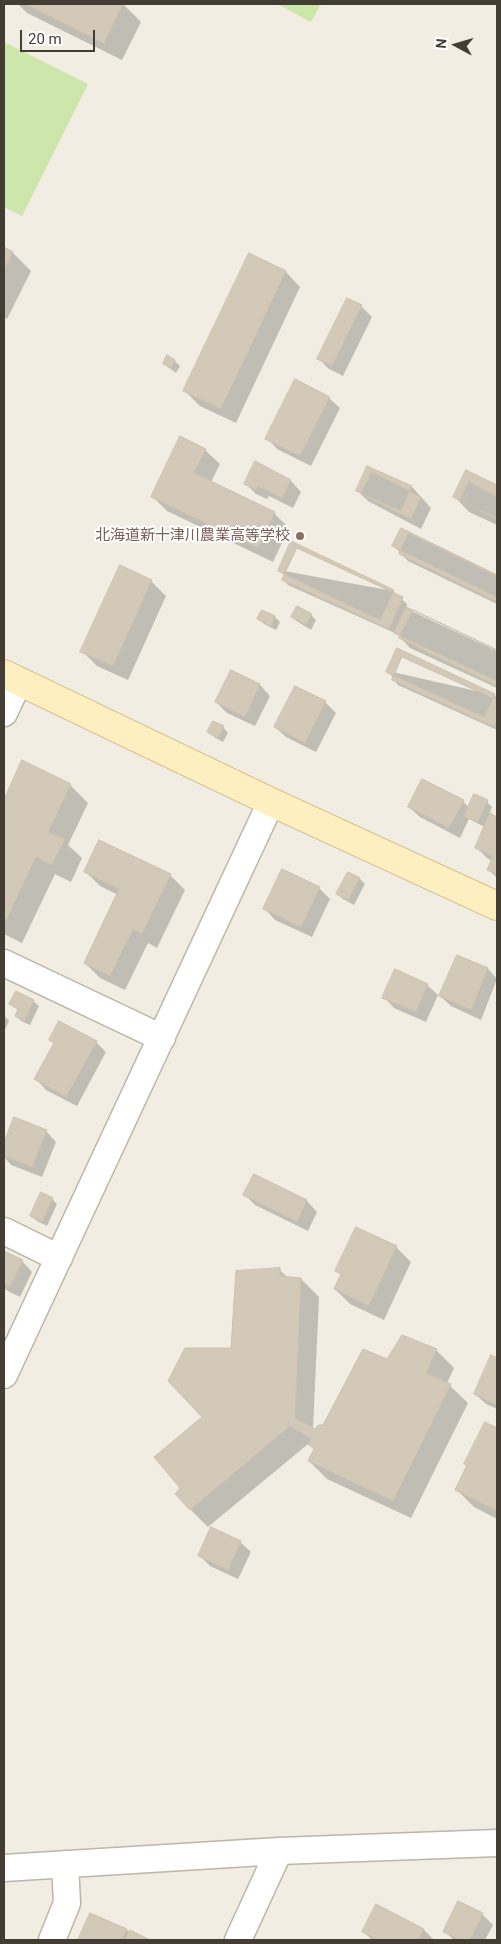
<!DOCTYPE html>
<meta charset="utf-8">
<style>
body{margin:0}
#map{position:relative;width:501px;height:1944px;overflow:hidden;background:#f1ede3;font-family:Roboto,sans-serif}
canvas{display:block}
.frame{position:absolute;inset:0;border:5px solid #433d34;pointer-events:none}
.north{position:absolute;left:431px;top:20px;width:50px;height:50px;-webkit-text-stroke:4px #fff;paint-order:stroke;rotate:276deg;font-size:14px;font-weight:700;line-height:20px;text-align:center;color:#433d34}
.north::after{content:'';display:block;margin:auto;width:18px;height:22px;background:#433d34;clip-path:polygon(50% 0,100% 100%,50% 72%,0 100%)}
.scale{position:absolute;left:20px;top:30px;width:75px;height:22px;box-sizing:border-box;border:2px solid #433d34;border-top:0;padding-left:6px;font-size:15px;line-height:18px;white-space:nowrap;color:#433d34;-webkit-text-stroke:4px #fff;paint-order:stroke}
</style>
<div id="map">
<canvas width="501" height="1944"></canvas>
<div class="frame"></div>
<div class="north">N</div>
<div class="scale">20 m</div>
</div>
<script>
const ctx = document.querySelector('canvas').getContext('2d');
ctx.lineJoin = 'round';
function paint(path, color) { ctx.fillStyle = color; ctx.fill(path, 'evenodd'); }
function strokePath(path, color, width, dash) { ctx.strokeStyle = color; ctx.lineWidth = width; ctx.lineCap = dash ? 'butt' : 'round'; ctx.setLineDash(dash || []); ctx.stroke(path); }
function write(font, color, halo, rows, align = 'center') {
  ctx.font = font + ' Roboto,"Noto Sans JP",sans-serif'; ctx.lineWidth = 4; ctx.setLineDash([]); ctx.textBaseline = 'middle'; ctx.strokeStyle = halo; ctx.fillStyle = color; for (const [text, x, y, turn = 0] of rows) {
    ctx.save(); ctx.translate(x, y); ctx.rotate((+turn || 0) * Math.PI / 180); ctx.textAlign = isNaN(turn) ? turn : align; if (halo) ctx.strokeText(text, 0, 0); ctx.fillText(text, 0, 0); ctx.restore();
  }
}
paint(new Path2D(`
 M277,4H321L311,22Z
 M4,42L88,84L22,216L4,207Z`), '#cce6ac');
paint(new Path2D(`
 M18,4H123L141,22L122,60L27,13Z
 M4,249L13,253L31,271L7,319L4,317Z
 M250,255L286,272L300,287L236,423L200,406L185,391Z
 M361,306L372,317L343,376L329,369L319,359Z
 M175,361L180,366L176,373L164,364Z
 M329,398L340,408L311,466L277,449L267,438Z
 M205,450L220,464L211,482L274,513L289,528L273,562L167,511L152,496Z
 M256,463L291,481L301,492L293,508L269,496L267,499L256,494L245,483Z
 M368,467L412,487L422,498L431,508L421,529L368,501L358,491Z
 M466,472L497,487V525L469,512L455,497Z
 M402,530L497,576V604L408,561L394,546Z
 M279,570L393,591L407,604V609L497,651V688L410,648L397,634L288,585L283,579L285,576Z
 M151,581L166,596L128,680L97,666L82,651Z
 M263,611L275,617L280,622L276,630L264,624L259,619Z
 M311,615L316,620L311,630L298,622L292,617Z
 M388,671L494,695L497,698V730L398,685Z
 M231,672L260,685L270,696L255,726L227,713L216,702Z
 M295,687L325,702L336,713L316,752L286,737L275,727Z
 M223,727L228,733L223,742L214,737L209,732Z
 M23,762L70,785L88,803L68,845L82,858L71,882L55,874L22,943L4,934V803Z
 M463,801L469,808L487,802L492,807L489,814L497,818V878L488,869L492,861L487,858L476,847L485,827L469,819L460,838L420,817L409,807Z
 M85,871L170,875L185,890L157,948L148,943L125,990L100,978L85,963L118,895L100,886Z
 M349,874L360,879L365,884L354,905L343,899L338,894Z
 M319,888L330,899L312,937L275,920L265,909Z
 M458,956L488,969L497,979L481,1020L451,1006L440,996Z
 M427,985L438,995L426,1022L394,1008L384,997Z
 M33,1001L39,1006L30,1025L21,1021L16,1016L19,1011L11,1004Z
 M4,1015L9,1021L4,1032Z
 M50,1040L96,1042L106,1052L77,1106L46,1090L36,1079L55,1044Z
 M14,1119L46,1131L56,1142L42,1177L11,1165L4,1157V1146Z
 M254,1175L307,1201L317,1212L308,1231L255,1205L245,1195Z
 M52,1199L57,1204L47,1226L37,1221L31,1216Z
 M356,1228L396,1247L411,1262L384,1320L350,1304L335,1289L342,1276L337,1271Z
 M4,1252L22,1261L32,1272L20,1297L4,1289Z
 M279,1269L288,1278L301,1279L319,1297L313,1429L315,1430L323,1427L388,1361L436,1350L454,1368L447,1383L468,1403L411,1518L327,1479L309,1461L315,1449L308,1444L208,1527L190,1509L181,1488L204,1417L233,1349Z
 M492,1357L497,1360V1409L486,1404L475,1394Z
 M485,1423L497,1429V1519L474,1507L456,1489Z
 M240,1542L251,1552L238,1579L210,1566L200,1556Z
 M377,1906L424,1930L434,1940H372L364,1932Z
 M91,1914L127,1930L130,1933V1932L147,1940H80Z
 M482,1914L493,1925L485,1940H454L445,1932Z`), '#0003');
const building = new Path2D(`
 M25,4H123L104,43Z
 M4,247L13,252L4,272Z
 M249,253L286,271L221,409L183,391Z
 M347,298L362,305L332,366L317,359Z
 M167,355L175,360L171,368L163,364Z
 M295,379L330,397L300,456L265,439Z
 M180,436L206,449L194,473L275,512L258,548L151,497Z
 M255,461L291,480L282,498L258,486L256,490L244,484Z
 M367,466L412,486L401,511L356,491Z
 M466,470L497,485V518L453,497Z
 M372,472L421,497L411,519L361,494Z
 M469,482L497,497V520L460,500Z
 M401,528L497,575V597L392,546Z
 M409,533L497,577V602L399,554Z
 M291,541L394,590L380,620L278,571Z
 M297,548L403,597L389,629L282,580Z
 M120,565L152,580L113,666L80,652Z
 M297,606L312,614L306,625L291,617Z
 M406,607L497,650V681L394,633Z
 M262,610L275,616L271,626L257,619Z
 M413,610L497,650V686L399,638Z
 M397,648L495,694L484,717L386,672Z
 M402,657L497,700V721L494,727L392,680Z
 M231,670L260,684L245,717L215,702Z
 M295,686L326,701L305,743L274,727Z
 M213,721L224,726L218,738L207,732Z
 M22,760L71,784L48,832L65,839L52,865L36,857L4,925V800Z
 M422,779L464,800L449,828L408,807Z
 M474,794L488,800L478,822L464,816Z
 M490,813L497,817V874L487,870L493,856L475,848Z
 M99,840L171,874L142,934L133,929L110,976L84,963L119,889L84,872Z
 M282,869L320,887L301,927L263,909Z
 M348,872L360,878L348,900L336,894Z
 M457,955L488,968L471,1010L439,996Z
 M395,969L428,984L416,1012L382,998Z
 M16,991L34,1000L24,1021L15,1016L18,1009L9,1004Z
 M59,1021L97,1041L66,1097L34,1079L54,1043L49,1040Z
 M14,1117L47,1130L32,1167L4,1156V1143Z
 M254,1174L307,1200L297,1222L243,1195Z
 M41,1192L53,1198L42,1222L30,1216Z
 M356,1227L397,1246L369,1306L334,1289L341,1274L335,1271Z
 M4,1251L23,1260L10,1287L4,1284Z
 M280,1268V1276L301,1278L295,1418L315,1429L318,1425H323L363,1349L387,1359L402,1335L437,1349L426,1373L451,1384L393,1501L308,1461L314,1449L308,1444L311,1439L290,1426L190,1510L175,1494L180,1488L154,1457L202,1417L168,1381L185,1348H231L236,1271Z
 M491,1355L497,1358V1405L474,1394Z
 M485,1422L497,1428V1511L455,1490L467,1465L464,1464Z
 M211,1527L241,1541L228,1570L198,1556Z
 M458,1901L483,1913L470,1940H461L443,1932Z
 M376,1904L424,1929L418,1940H379L362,1932Z
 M90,1913L127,1929L122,1940H78Z
 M130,1930L150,1940H125Z`);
paint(building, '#d3c9b9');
strokePath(building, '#cdc0ac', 1);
const street = new Path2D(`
 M4,713L19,681
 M4,963L162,1038
 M4,1231L59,1258
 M4,1375L271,802
 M4,1868L279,1851L497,1843
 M52,1940L67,1903L65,1864
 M238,1940L279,1851`);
const secondary = new Path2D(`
 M4,674L271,802L497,906`);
strokePath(street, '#bdb5a6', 29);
strokePath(secondary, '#d4c395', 30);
strokePath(street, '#fff', 26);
strokePath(secondary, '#feefc1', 28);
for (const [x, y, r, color] of [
 [300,536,5,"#8d6e63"]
]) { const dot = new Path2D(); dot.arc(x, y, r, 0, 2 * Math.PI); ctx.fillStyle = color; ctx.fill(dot); strokePath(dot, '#fff', 2); }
write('15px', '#785e54', '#fff', [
 ["北海道新十津川農業高等学校",290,536]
], 'right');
</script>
